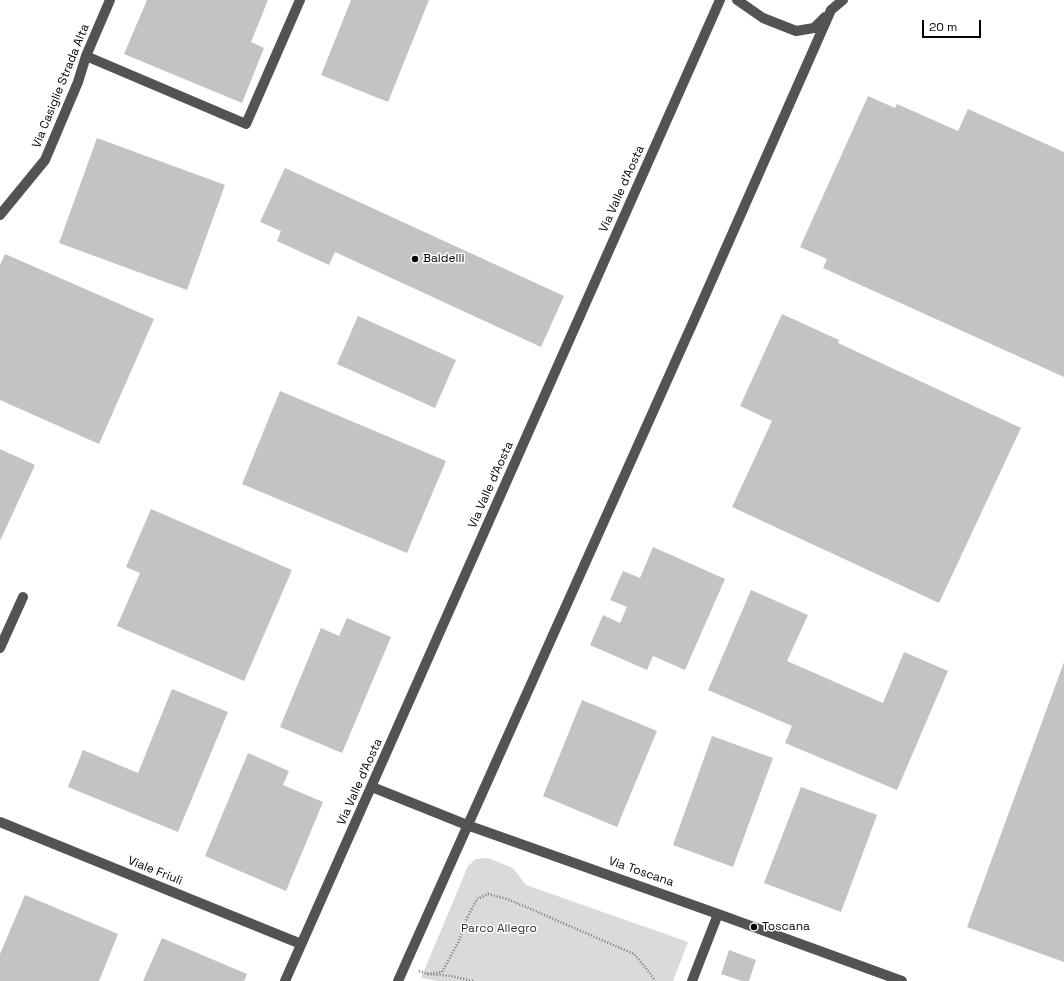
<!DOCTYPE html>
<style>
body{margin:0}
#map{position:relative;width:1064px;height:981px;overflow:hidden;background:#fff;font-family:"Space Grotesk",sans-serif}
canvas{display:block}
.scale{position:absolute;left:922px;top:20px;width:59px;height:18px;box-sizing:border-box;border:2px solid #000;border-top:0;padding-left:5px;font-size:12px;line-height:14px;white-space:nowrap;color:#000;-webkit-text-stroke:3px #fff;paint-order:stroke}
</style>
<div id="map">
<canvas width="1064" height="981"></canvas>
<div class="scale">20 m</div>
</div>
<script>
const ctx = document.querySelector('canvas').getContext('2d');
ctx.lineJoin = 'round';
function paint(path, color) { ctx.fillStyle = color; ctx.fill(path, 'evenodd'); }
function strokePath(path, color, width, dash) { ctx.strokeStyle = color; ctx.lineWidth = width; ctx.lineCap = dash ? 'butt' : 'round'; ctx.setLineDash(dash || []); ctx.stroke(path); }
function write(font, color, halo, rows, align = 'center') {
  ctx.font = font + ' "Space Grotesk",sans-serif'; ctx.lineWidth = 3; ctx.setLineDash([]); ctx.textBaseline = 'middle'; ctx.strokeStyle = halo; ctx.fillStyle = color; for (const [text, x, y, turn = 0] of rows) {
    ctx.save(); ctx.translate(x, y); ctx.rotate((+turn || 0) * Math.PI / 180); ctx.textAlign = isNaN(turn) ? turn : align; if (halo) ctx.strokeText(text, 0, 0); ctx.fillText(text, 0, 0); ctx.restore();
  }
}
paint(new Path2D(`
 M488,858L513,868L526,885L688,942L673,981H438L421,978L468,866L476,859Z`), '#dadada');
paint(new Path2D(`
 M147,0H268L251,42L264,48L242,103L124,54Z
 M351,0H429L388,102L321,75Z
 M868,96L895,108L897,104L958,131L968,109L1064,152V377L823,268L827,259L800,247Z
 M97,138L225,185L187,290L59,243Z
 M285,168L564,296L541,347L335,252L329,265L277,241L281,231L260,222Z
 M5,254L154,319L99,444L0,400V265Z
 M782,314L839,340L838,343L1021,428L939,603L732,507L772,421L740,406Z
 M358,316L456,360L435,408L337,364Z
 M280,391L446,461L407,553L242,484Z
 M0,449L35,465L0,541Z
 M151,509L292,570L244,681L117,626L140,573L126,567Z
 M653,547L725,579L685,670L653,656L647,670L590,645L603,615L620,623L627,607L610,600L623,571L640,578Z
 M751,590L808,615L787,661L883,703L904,652L948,671L897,790L785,743L792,726L708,690Z
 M347,618L391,637L342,753L280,727L321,628L339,636Z
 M1064,662V962L967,927Z
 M172,689L228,712L178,832L68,787L83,750L138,773Z
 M582,700L657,731L617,827L543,796Z
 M712,736L773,758L733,867L673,845Z
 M248,753L289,771L283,785L323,802L286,891L205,856Z
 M801,787L877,815L841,912L764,883Z
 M25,895L118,934L99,981H0V954Z
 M162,938L247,974L244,981H143Z
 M729,950L756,960L749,981H742L721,974Z`), '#c3c3c3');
strokePath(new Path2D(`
 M419,971L428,974
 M473,981L451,976L428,974L442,972L459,941L467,918L477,899L488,894L507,899L526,907L634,954L649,972L655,981`), '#757575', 2.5, [1, 2]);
strokePath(new Path2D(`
 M737,0L763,18L796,31L814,28L825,17
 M86,56L246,124L300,0
 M0,215L45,160L78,82L86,56L110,0
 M0,648L23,597
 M372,787L467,825L718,914L902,981
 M0,822L301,944
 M285,981L720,0
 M398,981L699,309L831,10L843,0
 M692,981L718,914`), '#535353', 10);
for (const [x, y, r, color] of [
 [415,259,4,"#000"],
 [754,927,4,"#000"]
]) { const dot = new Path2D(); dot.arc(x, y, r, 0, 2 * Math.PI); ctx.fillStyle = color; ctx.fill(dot); strokePath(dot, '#fff', 1.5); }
write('12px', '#000', '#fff', [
 ["Via Casiglie Strada Alta",61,86,-68],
 ["Via Valle d'Aosta",622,189,-66],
 ["Via Valle d'Aosta",491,485,-66],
 ["Via Valle d'Aosta",360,782,-66],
 ["Viale Friuli",155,871,22],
 ["Via Toscana",641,872,19]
]);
write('12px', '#000', '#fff', [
 ["Baldelli",423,259],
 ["Toscana",762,927]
], 'left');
write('12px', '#313131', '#fff', [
 ["Parco Allegro",499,929]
]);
</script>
